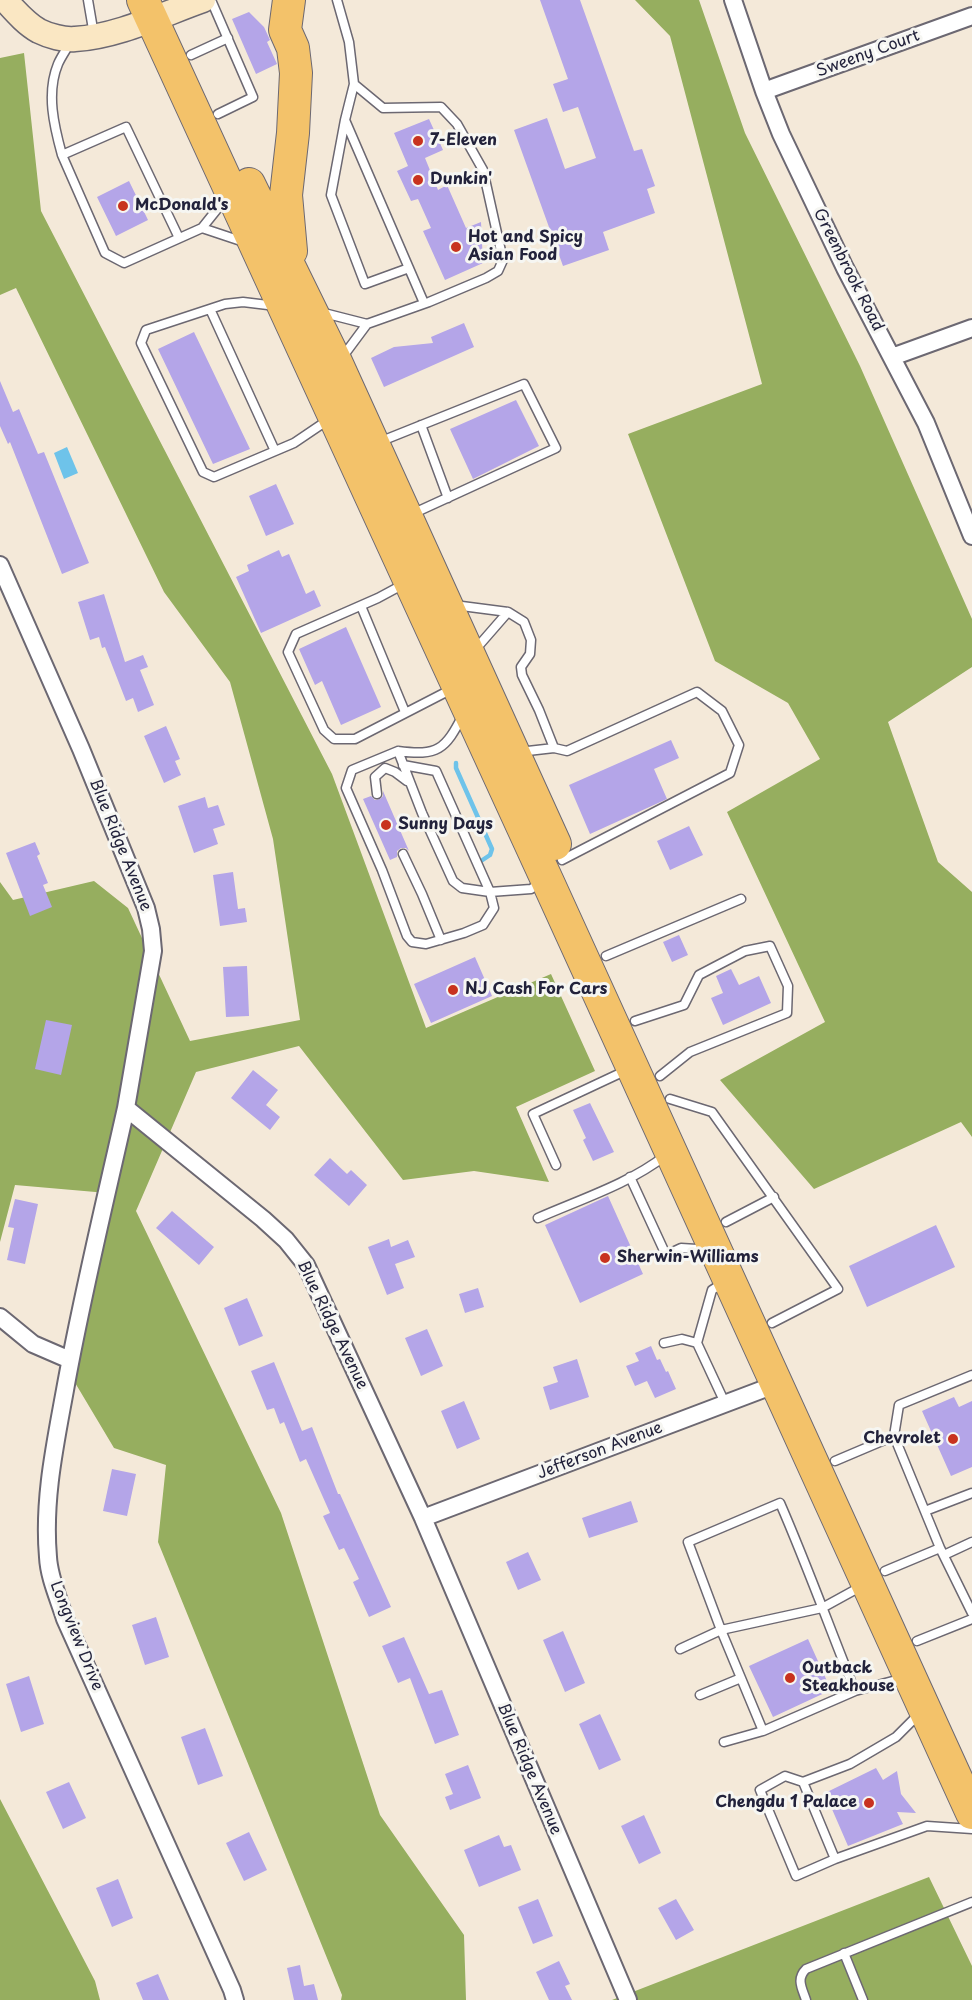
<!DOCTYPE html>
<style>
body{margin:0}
canvas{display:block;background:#f4e9d9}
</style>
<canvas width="972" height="2000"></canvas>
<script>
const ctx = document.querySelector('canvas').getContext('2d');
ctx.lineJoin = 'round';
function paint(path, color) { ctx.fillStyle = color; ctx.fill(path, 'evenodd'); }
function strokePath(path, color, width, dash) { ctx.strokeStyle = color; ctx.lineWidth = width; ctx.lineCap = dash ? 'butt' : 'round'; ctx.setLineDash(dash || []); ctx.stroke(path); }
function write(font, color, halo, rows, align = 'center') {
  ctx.font = font + ' "Playpen Sans",sans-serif'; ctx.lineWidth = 6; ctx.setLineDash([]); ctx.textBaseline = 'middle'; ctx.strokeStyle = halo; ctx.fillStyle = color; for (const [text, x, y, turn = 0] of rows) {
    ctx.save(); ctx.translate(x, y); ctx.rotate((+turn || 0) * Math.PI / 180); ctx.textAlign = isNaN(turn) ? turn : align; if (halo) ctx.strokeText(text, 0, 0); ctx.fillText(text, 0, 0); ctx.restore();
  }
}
paint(new Path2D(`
 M635,0H699L745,133L860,366L972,619V667L888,722L938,862L972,892V1137L961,1122L814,1189L720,1080L825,1022L727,812L820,759L788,703L715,661L628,434L762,384L670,36Z
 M24,53L41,211L332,774L426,1028L551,974L595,1071L516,1107L549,1182L474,1171L403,1180L299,1046L196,1072L136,1211L281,1513L380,1815L464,1935L466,2000H341L342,1995L158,1542L166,1465L114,1448L74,1381L107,1193L15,1185L0,1242V882L13,900L94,881L128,908L190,1041L300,1020L273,839L230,682L164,592L16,288L0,295V58Z
 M0,1799L95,1981L100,2000H0Z
 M929,1877L972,1966V2000H612Z`), '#96ae5f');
paint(new Path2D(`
 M67,447L78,473L64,479L54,453Z`), '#6ec3ea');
strokePath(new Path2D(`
 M456,763V768L492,849L490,855L481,861`), '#6ec3ea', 4.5);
paint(new Path2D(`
 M540,0H580L634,151L642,149L655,186L647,189L655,213L603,232L609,250L563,266L514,130L547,118L565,169L596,158L578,107L563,112L553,84L568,79Z
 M249,12L264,27L270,40L267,42L277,64L256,74L232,19Z
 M429,119L443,150L425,158L438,190L447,185L466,228L481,222L483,263L445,280L423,231L431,228L418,199L411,201L397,171L408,166L394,133Z
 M129,181L148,220L116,236L97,197Z
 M464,323L474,347L384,387L371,358L394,347L433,343L431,337Z
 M194,332L250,449L213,464L158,349Z
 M0,381L13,412L19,409L38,454L44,452L89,563L62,574L10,442L8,444L0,426Z
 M516,400L539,446L473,479L450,429Z
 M276,484L294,524L266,536L249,496Z
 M279,550L282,557L289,554L306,594L314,590L321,606L261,633L236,577L249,571L247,565Z
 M104,594L125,662L143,655L148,667L140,670L154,705L138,712L133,698L126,701L105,647L102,648L99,637L90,640L78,602Z
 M346,627L381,707L341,725L322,681L315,685L299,649Z
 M166,726L180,759L175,761L181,775L164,783L144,736Z
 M671,740L679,758L654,769L667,799L590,834L569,785Z
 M383,791L409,851L406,848H401L397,851V857L390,860L363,799L371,796L375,800L380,799L383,796Z
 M205,797L208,808L218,805L225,825L213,829L218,844L194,853L178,806Z
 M689,826L703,855L670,870L657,841Z
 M35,842L40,854L37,856L48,883L43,885L52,907L30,916L6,853Z
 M233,872L238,909L245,908L247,922L220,926L213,875Z
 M679,935L688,955L672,962L663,942Z
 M475,957L492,996L431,1023L414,984Z
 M247,966L249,1016L226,1017L223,967Z
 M731,969L739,985L759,976L771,1003L723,1025L711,998L723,993L716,976Z
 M46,1020L72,1025L61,1075L35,1069Z
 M253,1070L278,1090L266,1105L280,1117L270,1130L231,1098Z
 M590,1103L614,1152L593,1161L583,1140L586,1138L573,1110Z
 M330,1158L347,1174L351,1170L367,1185L349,1206L314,1175Z
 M608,1196L643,1274L580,1303L545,1225Z
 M15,1199L38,1204L25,1264L7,1260L14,1228L8,1227Z
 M172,1211L214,1247L199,1265L156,1228Z
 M936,1225L955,1267L867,1307L849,1266Z
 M389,1239L391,1247L408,1240L415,1257L395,1264L404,1288L387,1295L368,1247Z
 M478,1288L484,1307L465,1313L459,1294Z
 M247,1298L263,1336L239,1346L224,1308Z
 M427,1329L443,1366L421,1376L405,1338Z
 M651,1346L657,1360L660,1359L666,1372L668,1371L676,1389L655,1398L647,1381L635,1386L626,1366L639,1361L635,1353Z
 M577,1359L589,1397L550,1410L543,1387L558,1382L553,1367Z
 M274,1362L302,1431L312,1427L338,1494H340L391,1607L369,1617L353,1582L359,1579L344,1548L339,1550L323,1516L330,1513L306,1459L300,1462L284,1422L280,1424L274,1408L267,1410L251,1371Z
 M954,1397L959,1407L972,1401V1467L951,1476L922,1411Z
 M464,1401L480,1439L457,1449L441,1411Z
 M112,1469L136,1474L127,1516L103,1511Z
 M631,1501L638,1522L589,1538L582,1518Z
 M528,1552L541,1580L518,1590L506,1562Z
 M156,1617L169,1657L145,1665L132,1625Z
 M563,1631L585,1683L565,1692L543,1640Z
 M404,1637L429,1694L442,1690L459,1735L435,1744L410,1678L398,1683L382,1646Z
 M808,1639L831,1690L773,1717L749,1666Z
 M29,1676L44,1724L21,1732L6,1684Z
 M600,1714L621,1760L599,1770L579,1724Z
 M205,1728L223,1776L198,1785L181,1737Z
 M468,1765L481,1798L450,1810L445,1797L453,1794L445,1774Z
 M876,1768L883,1780L897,1771L901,1794L916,1813L897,1812L903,1824L848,1846L825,1793Z
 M69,1782L86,1818L63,1829L46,1792Z
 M644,1815L661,1853L639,1864L621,1826Z
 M249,1832L267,1870L244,1881L226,1843Z
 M499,1835L504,1847L511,1845L521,1870L479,1887L464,1850Z
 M118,1879L133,1918L112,1927L96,1888Z
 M538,1899L553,1936L533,1944L518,1907Z
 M676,1899L694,1930L676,1940L658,1908Z
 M559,1961L570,1984L565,1986L572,2000H549L536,1972Z
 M300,1965L304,1986L314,1984L318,2000H294L287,1968Z
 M158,1974L169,2000H143L136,1983Z`), '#b4a5e8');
const lane = new Path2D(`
 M88,0L94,35
 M211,0L253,97L218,114
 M337,0L349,42L354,84L383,108L441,107L457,124L483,170L503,260L498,271L486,278L429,302L367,324
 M191,55L228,38
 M354,84L345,120L424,303
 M345,120L331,195L365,284L409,268
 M62,155C54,126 46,93 58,64C61,57 66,50 70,43
 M226,198L202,228L244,242
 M179,238L126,127L62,155L105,253L124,263L202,228
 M276,306L243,302L225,304L146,330L141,343L203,472L214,477L294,443L328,420
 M210,309L275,451
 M320,312L367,324L341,359
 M421,425L448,498
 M379,442L524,384L556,448L412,514
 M404,584L378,598L296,634L288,652L324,730L334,739H355L452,689
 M454,605L508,612L474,651
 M361,606L405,712
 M508,612L524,622L531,640L530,654L521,667L522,675L539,710L554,748L519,752
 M463,715C445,750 438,756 398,751L422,813L453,881L462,888L490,892L531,889L542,882
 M554,748L567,751L697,692L722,711L739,745L730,773L562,860
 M398,751L352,770L346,788L382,870L407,936L412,942L426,944L464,933L483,925L494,908L490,892L436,771L403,765
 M377,794L375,777L385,768L395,772L407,781
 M403,854L422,894L441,940
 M606,956L741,899
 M635,1021L684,1005L699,975L745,951L770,946L788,986L787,1013L690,1052L660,1076
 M670,1099L712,1112L838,1289L772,1323
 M556,1165L533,1114L627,1070
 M630,1177L666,1255L681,1248L697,1249L708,1246
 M538,1218C581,1199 629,1184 666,1155
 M726,1222L774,1197
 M723,1283L712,1290L697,1343L725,1403
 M664,1343L682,1339L697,1343
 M835,1461L894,1436
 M925,1511L972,1493
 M940,1548L972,1613
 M944,1555L972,1542
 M885,1571L940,1548L894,1436L899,1405L972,1375
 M917,1641L972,1619
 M680,1649L721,1630L763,1731L855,1691L904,1678
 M855,1691C830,1629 807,1565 780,1503L688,1542L721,1630L822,1608L862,1586
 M700,1695L741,1678
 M920,1713L896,1737L850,1764L803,1782L835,1859L927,1826L972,1829
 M724,1742L763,1731
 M803,1782L785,1776L760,1790L796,1876L835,1859
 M844,1953L863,2000
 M806,2000C802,1988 796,1979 806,1969L972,1902`);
const street = new Path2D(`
 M733,0L764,91L781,134L845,268L926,423L972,536
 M764,91L972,16
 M892,357L972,328
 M0,565L81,749L146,908L151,929L153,951L126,1108L263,1219L286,1240L306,1265L423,1518L628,2000
 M126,1108C105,1202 82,1295 65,1390C55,1445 43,1500 48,1557C49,1578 59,1599 65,1619L232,1990L235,2000
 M0,1317L33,1344L70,1360
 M423,1518L777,1384`);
const secondary = new Path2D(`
 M5,0C15,11 26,24 39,31C49,36 64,40 75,39C117,37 163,14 203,0`);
const highway = new Path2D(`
 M143,0L547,880L972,1813
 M289,0L285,30L293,48L296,73L293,133L286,195L291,251
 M249,184L337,364L555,844`);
strokePath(lane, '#6c6872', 11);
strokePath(street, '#6c6872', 20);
strokePath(secondary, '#6c6872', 27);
strokePath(highway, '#6c6872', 34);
strokePath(lane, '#fff', 8);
strokePath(street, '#fff', 16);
strokePath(secondary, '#fae7c3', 24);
strokePath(highway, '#f3c26a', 32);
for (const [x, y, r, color] of [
 [418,141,6,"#c8321e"],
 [418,180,6,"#c8321e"],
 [123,206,6,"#c8321e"],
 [456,247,6,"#c8321e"],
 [386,825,6,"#c8321e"],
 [453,990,6,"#c8321e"],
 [605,1258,6,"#c8321e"],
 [953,1439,6,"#c8321e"],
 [790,1678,6,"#c8321e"],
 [869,1803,6,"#c8321e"]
]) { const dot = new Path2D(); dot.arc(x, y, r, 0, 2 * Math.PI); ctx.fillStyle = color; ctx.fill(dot); strokePath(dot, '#f6f6f2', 2); }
write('16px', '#22223b', '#f6f6f2', [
 ["Sweeny Court",868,54,-20],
 ["Greenbrook Road",848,270,63],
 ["Blue Ridge Avenue",120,845,68],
 ["Blue Ridge Avenue",332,1325,64],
 ["Jefferson Avenue",600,1451,-21],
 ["Longview Drive",76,1636,68],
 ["Blue Ridge Avenue",529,1769,67]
]);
write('bold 16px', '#22223b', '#f6f6f2', [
 ["7-Eleven",430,141],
 ["Dunkin'",430,180],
 ["McDonald's",135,206],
 ["Hot and Spicy",468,238],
 ["Asian Food",468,256],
 ["Sunny Days",398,825],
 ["NJ Cash For Cars",465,990],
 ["Sherwin-Williams",617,1258],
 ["Chevrolet",941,1439,"right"],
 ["Outback",802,1669],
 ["Steakhouse",802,1687],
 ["Chengdu 1 Palace",857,1803,"right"]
], 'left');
</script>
